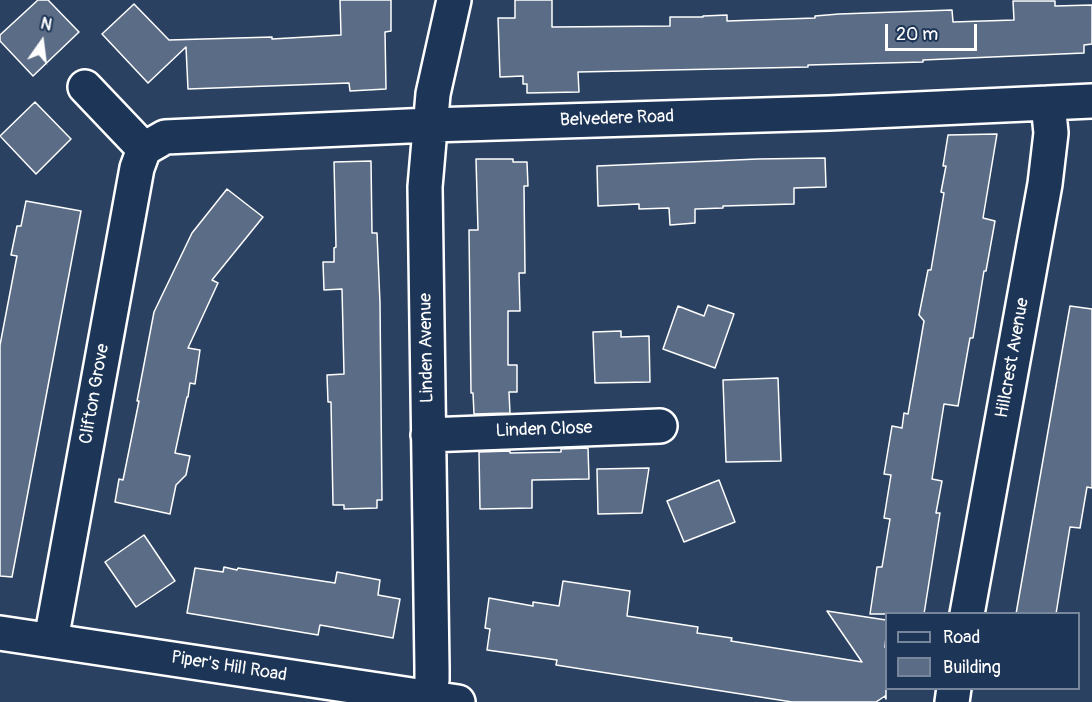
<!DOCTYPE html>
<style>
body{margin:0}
#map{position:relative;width:1092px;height:702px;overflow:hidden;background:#2a4161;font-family:Pangolin,sans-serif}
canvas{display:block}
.legend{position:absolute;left:885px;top:612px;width:195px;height:78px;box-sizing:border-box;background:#1d3557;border:2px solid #77869a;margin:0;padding:8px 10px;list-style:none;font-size:18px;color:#fff}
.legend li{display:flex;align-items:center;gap:12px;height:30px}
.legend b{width:30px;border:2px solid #77869a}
.north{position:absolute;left:12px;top:12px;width:60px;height:60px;-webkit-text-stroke:4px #1d3557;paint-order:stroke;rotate:14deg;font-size:16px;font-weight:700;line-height:24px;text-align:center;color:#fff}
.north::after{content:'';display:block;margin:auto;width:21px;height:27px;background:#fff;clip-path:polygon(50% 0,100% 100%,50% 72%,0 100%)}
.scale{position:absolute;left:885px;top:24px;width:92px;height:27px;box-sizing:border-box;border:3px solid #fff;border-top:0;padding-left:8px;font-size:18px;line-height:21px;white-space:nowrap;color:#fff;-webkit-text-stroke:4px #1d3557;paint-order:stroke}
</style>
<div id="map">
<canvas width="1092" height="702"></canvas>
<ul class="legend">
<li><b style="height:8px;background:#1d3557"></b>Road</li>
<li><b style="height:16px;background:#5b6c86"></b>Building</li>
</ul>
<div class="north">N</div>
<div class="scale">20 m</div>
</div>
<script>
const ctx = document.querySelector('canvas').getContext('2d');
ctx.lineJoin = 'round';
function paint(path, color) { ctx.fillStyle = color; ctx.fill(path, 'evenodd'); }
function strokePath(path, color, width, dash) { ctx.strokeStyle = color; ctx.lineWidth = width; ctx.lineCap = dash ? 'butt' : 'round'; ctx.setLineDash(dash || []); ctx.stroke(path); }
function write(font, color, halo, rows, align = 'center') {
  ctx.font = font + ' Pangolin,sans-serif'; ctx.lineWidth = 6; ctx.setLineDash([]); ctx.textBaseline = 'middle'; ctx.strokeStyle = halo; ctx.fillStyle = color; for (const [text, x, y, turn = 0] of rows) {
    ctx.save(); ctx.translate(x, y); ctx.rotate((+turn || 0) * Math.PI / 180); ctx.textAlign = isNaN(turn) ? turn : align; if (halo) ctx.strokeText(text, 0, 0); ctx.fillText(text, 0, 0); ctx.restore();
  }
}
const building = new Path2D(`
 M38,0H48L79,32L33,76L0,41V35Z
 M340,0H391V31L385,32L386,89L350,91L349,83L188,89L186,47L148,83L102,34L134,4L169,40L272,37V39L341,35Z
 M515,0H552V27L670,26V17H703V16L727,15V21L815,18V16L839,14L952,10L953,22L1014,20L1013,1H1055V6L1092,5V44L1084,45V53L923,60V62L808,65V67L578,72L579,92L527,93V84H523V76L500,77L498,18H515Z
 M35,102L71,139L36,174L0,136Z
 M997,134L983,218L995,221L986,271H984L973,338H970L958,406L944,404L932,479L942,481L936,513H940L924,614H870L877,567H882L890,519L884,518L891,475L884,474L892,426L902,428L904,413L908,414L924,321L919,315L928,270H931L944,193L941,192L946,166H943L948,135Z
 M825,158L826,187L794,188V204L723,206V208L695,209V223L670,225L669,208L639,209V204L598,206L597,166L758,159Z
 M476,159H513V162H527L528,186H524L525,273H519L520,311H508V365H517V392H509L510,413L474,414L473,393H471L469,230H478Z
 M371,161L372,233H377L380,303L382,500H377V508L344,509V505H333L331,402H328L327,375L344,374L342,289L324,290L323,262H334V248L336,247L334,162Z
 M227,189L263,217L212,280L218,283L188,348L200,350L195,384L190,383L188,397H187L175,453L190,456L186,475L176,485L170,514L115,502L119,479L123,480L139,401H137L154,312L192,233Z
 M26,201L81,211L12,577L0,576V345L17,256L11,255L17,226H21Z
 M708,305L734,314L715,368L663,349L678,306L704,316Z
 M1070,306L1092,309V488L1087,487L1080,528L1070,527L1056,614H1016Z
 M621,331V337L649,336L650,382L595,383L593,332Z
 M778,378L781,461L726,462L723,380Z
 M588,448L589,479L532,480V508L480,509L479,452L510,451V453L561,452V449Z
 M649,468L642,513L598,514L597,469Z
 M719,480L735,522L684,542L667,501Z
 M144,535L175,581L136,607L105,562Z
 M224,567L237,570L238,568L335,583L337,572L380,580L378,595L400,599L393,638L320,625L318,635L187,613L195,568L223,572Z
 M563,581L630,591L627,616L698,627L697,633L732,638L731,641L862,662L827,611L886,620V637L885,647L886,649V699L885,696L876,702H792L556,665L557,660L487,650L490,629L485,628L489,598L533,606V602L559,606Z`);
paint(building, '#5b6c86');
strokePath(building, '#fff', 1.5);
const street = new Path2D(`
 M85,87L144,149
 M144,149L165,137L430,125L829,113L1092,101
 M428,435L660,426
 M967,614L1045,184L1051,133L1048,103
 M0,633L458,702
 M51,640L137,168L144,149
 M429,698L432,680V668L425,187L433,94L454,0
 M952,702L954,688`);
strokePath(street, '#fff', 38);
strokePath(street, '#1d3557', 33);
write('18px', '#fff', '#1d3557', [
 ["Belvedere Road",617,119,-2],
 ["Linden Avenue",427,348,-91],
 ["Hillcrest Avenue",1013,358,-80],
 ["Clifton Grove",95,394,-80],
 ["Linden Close",544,430,-2],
 ["Piper's Hill Road",229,667,9]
]);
</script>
